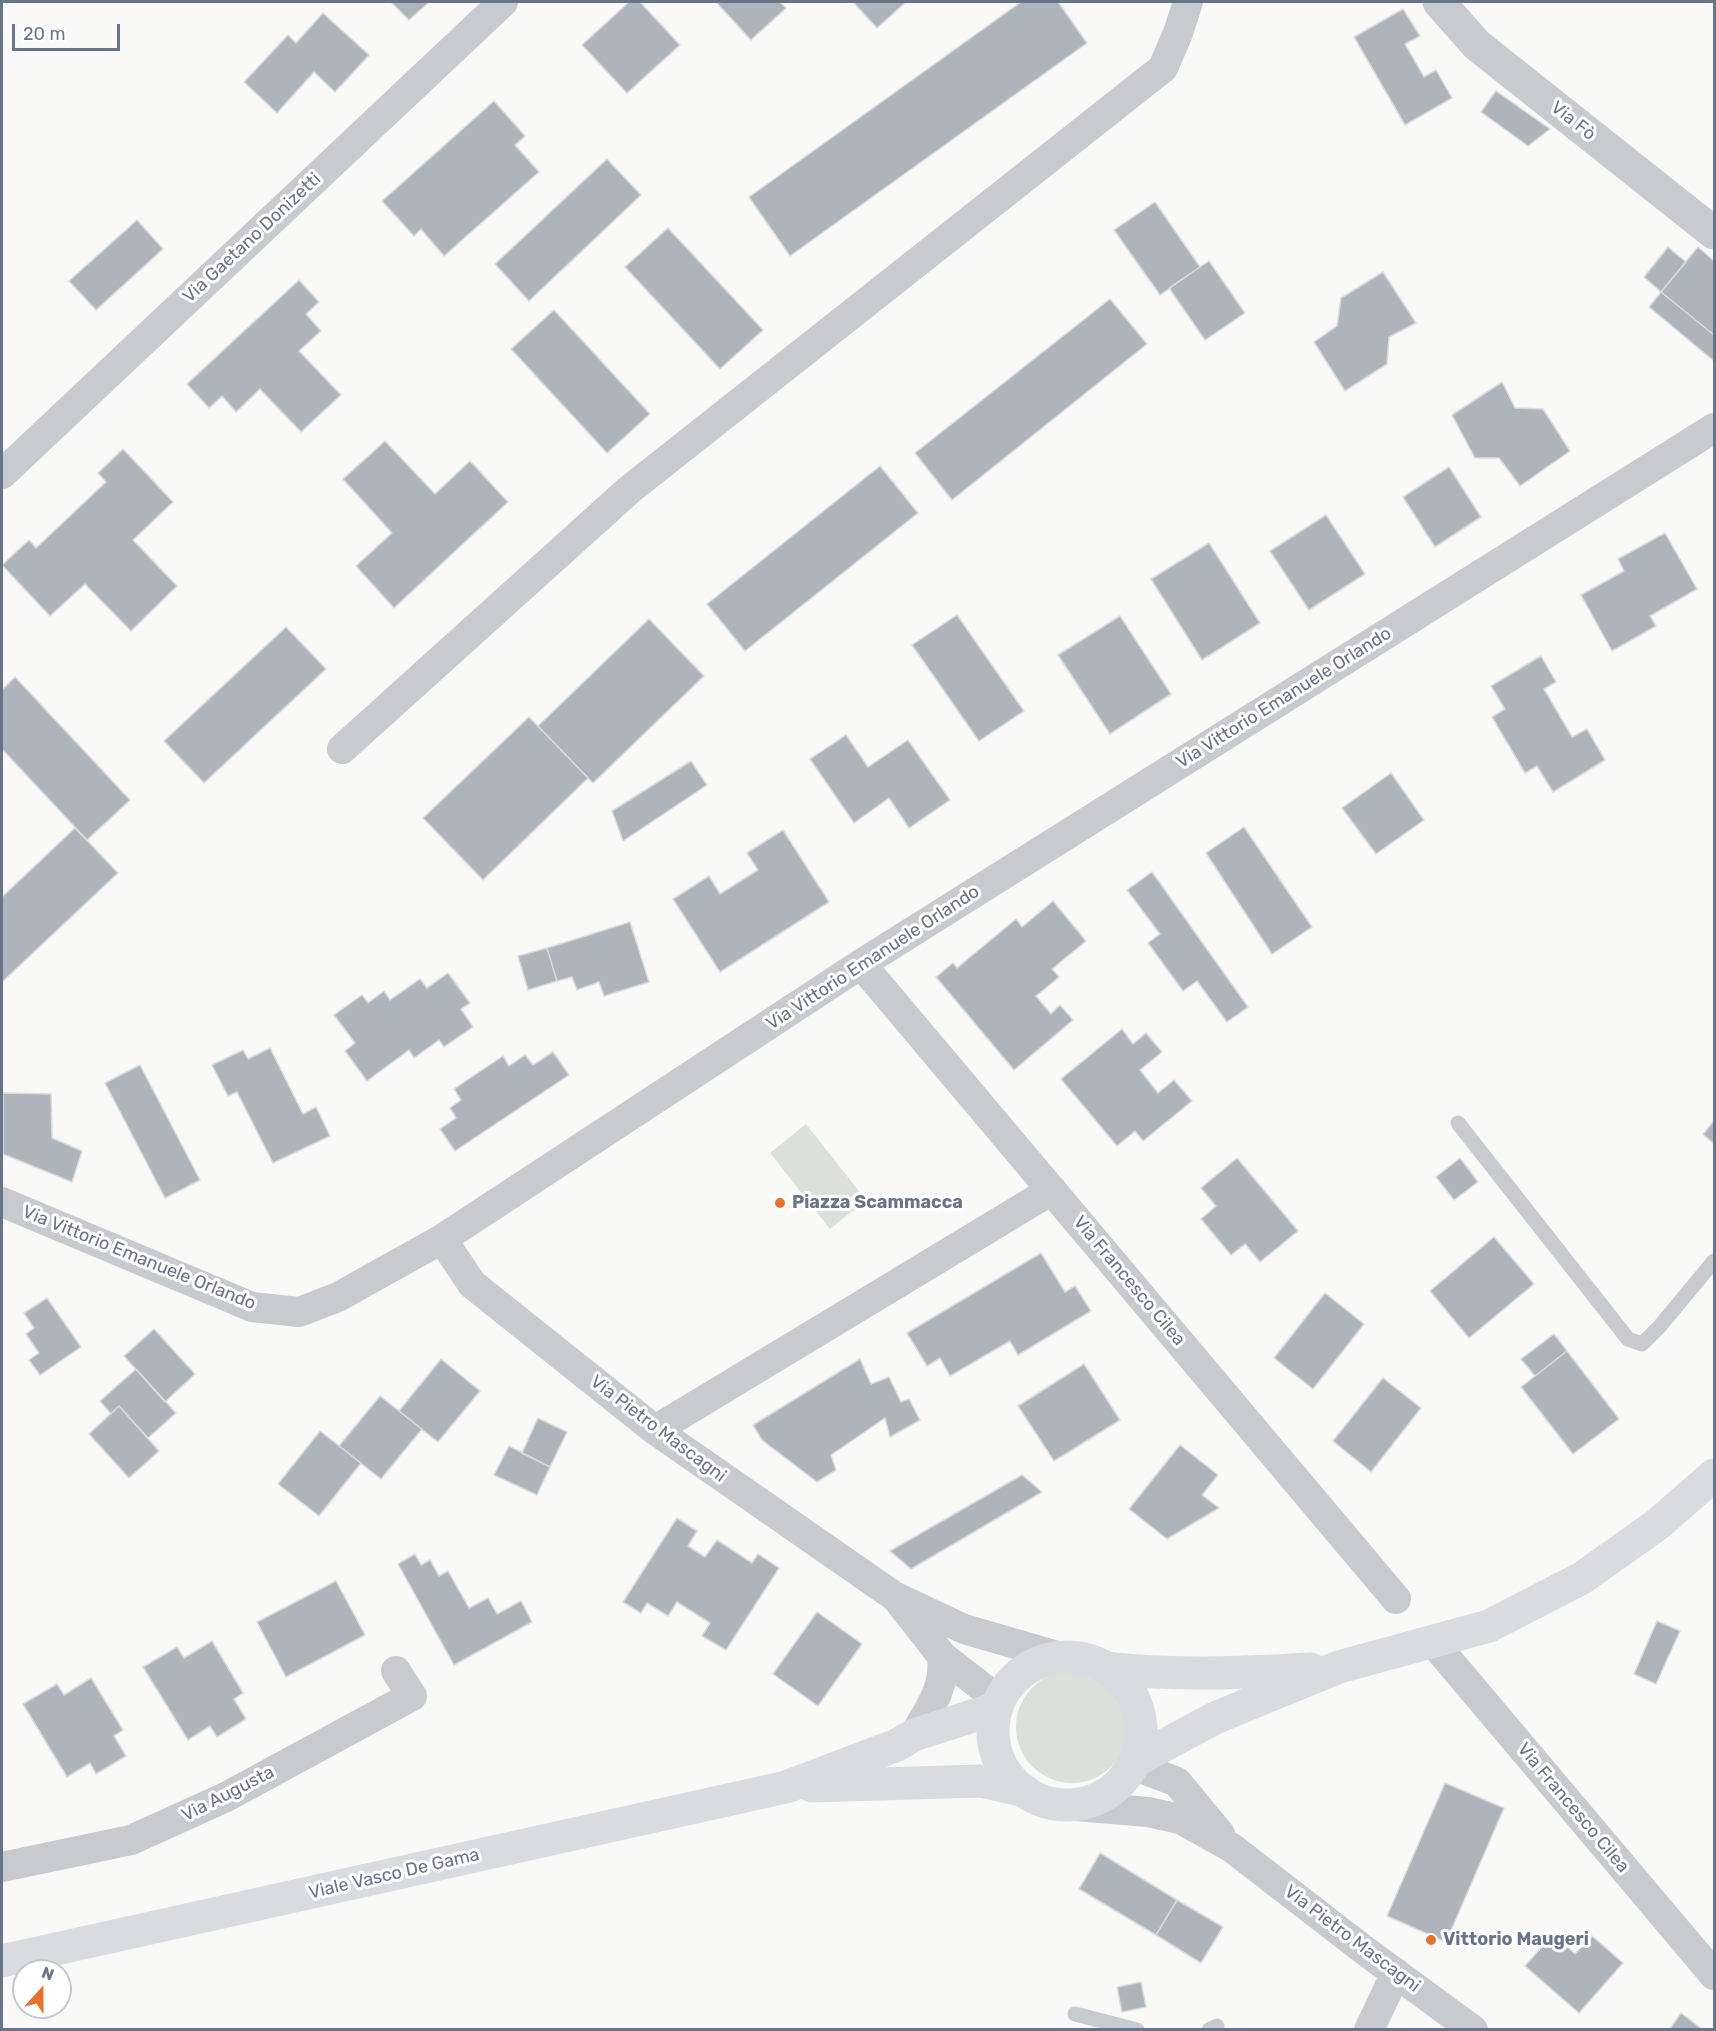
<!DOCTYPE html>
<meta charset="utf-8">
<style>
body{margin:0}
#map{position:relative;width:1716px;height:2031px;overflow:hidden;background:#f9f9f7;font-family:Rubik,sans-serif}
canvas{display:block}
.frame{position:absolute;inset:0;border:3px solid #687588;pointer-events:none}
.north{position:absolute;left:12px;top:1959px;width:60px;height:60px;box-sizing:border-box;background:#fff;border:2px solid #c3c8cf;border-radius:50%;rotate:21deg;font-size:16px;font-weight:700;line-height:24px;text-align:center;color:#687588}
.north::after{content:'';display:block;margin:auto;width:21px;height:27px;background:#e5712c;clip-path:polygon(50% 0,100% 100%,50% 72%,0 100%)}
.scale{position:absolute;left:12px;top:24px;width:108px;height:27px;box-sizing:border-box;border:3px solid #687588;border-top:0;padding-left:8px;font-size:18px;line-height:21px;white-space:nowrap;color:#687588;-webkit-text-stroke:4px #fff;paint-order:stroke}
</style>
<div id="map">
<canvas width="1716" height="2031"></canvas>
<div class="frame"></div>
<div class="north">N</div>
<div class="scale">20 m</div>
</div>
<script>
const ctx = document.querySelector('canvas').getContext('2d');
ctx.lineJoin = 'round';
function paint(path, color) { ctx.fillStyle = color; ctx.fill(path, 'evenodd'); }
function strokePath(path, color, width, dash) { ctx.strokeStyle = color; ctx.lineWidth = width; ctx.lineCap = dash ? 'butt' : 'round'; ctx.setLineDash(dash || []); ctx.stroke(path); }
function write(font, color, halo, rows, align = 'center') {
  ctx.font = font + ' Rubik,sans-serif'; ctx.lineWidth = 6; ctx.setLineDash([]); ctx.textBaseline = 'middle'; ctx.strokeStyle = halo; ctx.fillStyle = color; for (const [text, x, y, turn = 0] of rows) {
    ctx.save(); ctx.translate(x, y); ctx.rotate((+turn || 0) * Math.PI / 180); ctx.textAlign = isNaN(turn) ? turn : align; if (halo) ctx.strokeText(text, 0, 0); ctx.fillText(text, 0, 0); ctx.restore();
  }
}
paint(new Path2D(`
 M806,1124L866,1200L830,1229L770,1153Z
 M1016 1727a56 56 0 1 1 112 0a56 56 0 1 1-112 0Z`), '#dae1d8');
const building = new Path2D(`
 M391,2H429L409,20Z
 M629,2H640L680,45L627,93L582,45Z
 M716,2H780L786,8L751,40Z
 M853,2H906L877,28Z
 M1021,2H1058L1087,43L790,256L749,197Z
 M1403,9L1420,36L1405,44L1424,77L1436,70L1452,98L1405,125L1354,37Z
 M323,13L369,55L335,92L314,72L277,113L244,82L288,35L296,43Z
 M1496,91L1550,129L1528,146L1481,112Z
 M494,101L525,136L515,145L539,172L444,256L421,229L414,236L382,201Z
 M607,159L641,195L529,301L495,264Z
 M1155,202L1200,267L1160,295L1114,230Z
 M137,220L163,249L96,310L69,281Z
 M668,228L763,330L720,369L625,267Z
 M1668,247L1686,262L1661,292L1644,277Z
 M1698,247L1714,261V335L1661,292Z
 M1209,261L1245,313L1205,340L1169,288Z
 M1383,272L1416,323L1389,337L1387,364L1345,391L1314,342L1337,326L1341,298Z
 M299,280L319,302L306,314L321,331L299,351L341,395L301,432L260,389L236,412L222,396L209,408L187,384Z
 M1661,292L1714,335V361L1649,307Z
 M1110,299L1147,344L952,500L915,453Z
 M554,310L650,414L607,453L511,349Z
 M1502,382L1515,408L1543,409L1570,451L1520,486L1499,458H1475L1452,415Z
 M385,441L435,494L470,461L508,502L394,608L356,566L392,533L343,479Z
 M123,449L173,502L133,540L177,586L131,631L85,584L50,616L2,565L29,540L36,548L106,482L98,473Z
 M880,466L918,513L745,651L707,604Z
 M1449,467L1481,517L1435,547L1403,497Z
 M1326,515L1365,574L1309,610L1270,551Z
 M1665,533L1697,589L1650,616L1656,626L1612,651L1581,595L1624,571L1618,559Z
 M1209,543L1260,623L1202,660L1151,579Z
 M957,615L1024,711L979,741L912,645Z
 M1120,616L1171,694L1110,734L1058,655Z
 M649,619L704,676L593,783L538,726Z
 M286,627L326,669L204,783L164,741Z
 M1541,656L1556,682L1544,689L1572,737L1587,729L1605,760L1553,792L1537,766L1525,773L1492,717L1505,709L1491,686Z
 M15,677L130,800L87,840L2,749V690Z
 M529,717L588,778L483,880L423,818Z
 M846,735L868,767L908,740L950,800L909,828L889,798L854,823L810,759Z
 M691,761L707,785L623,841L612,811Z
 M1391,773L1424,820L1376,854L1342,808Z
 M1244,827L1312,927L1272,954L1206,853Z
 M75,828L118,873L2,982V897Z
 M783,830L829,902L720,972L673,899L709,876L720,894L758,870L747,853Z
 M1152,872L1248,1007L1227,1022L1197,981L1183,991L1148,943L1160,934L1127,890Z
 M1053,901L1086,941L1052,969L1059,977L1036,996L1051,1014L1060,1005L1073,1020L1014,1070L936,977L953,963L957,968L1016,919L1022,927Z
 M630,922L649,982L604,996L599,982L577,990L572,977L557,981L547,948Z
 M547,948L557,981L528,990L518,956Z
 M448,973L470,1003L461,1009L473,1027L444,1047L439,1040L414,1058L409,1050L367,1081L345,1051L355,1043L334,1015L362,995L368,1003L384,991L390,1000L420,979L427,988Z
 M1122,1029L1133,1044L1146,1033L1162,1052L1140,1070L1158,1093L1174,1080L1192,1101L1143,1141L1135,1131L1117,1146L1061,1079Z
 M270,1048L303,1114L316,1107L330,1136L273,1163L237,1092L228,1096L212,1065L243,1050L248,1059Z
 M553,1052L569,1075L455,1151L440,1129L456,1118L450,1108L461,1100L454,1089L503,1056L509,1066L525,1055L533,1065Z
 M140,1065L200,1180L165,1198L105,1083Z
 M3,1093L51,1094L52,1138L82,1151L72,1182L3,1154Z
 M1714,1121V1144L1703,1134Z
 M1237,1158L1298,1231L1260,1262L1245,1244L1231,1255L1201,1219L1216,1206L1201,1188Z
 M1460,1158L1478,1182L1454,1200L1436,1177Z
 M1494,1237L1534,1284L1469,1338L1430,1291Z
 M1041,1253L1065,1292L1075,1286L1091,1311L1018,1355L1010,1341L950,1376L940,1358L927,1366L907,1333Z
 M1325,1293L1364,1324L1313,1389L1274,1358Z
 M47,1298L81,1347L40,1375L29,1360L39,1353L26,1334L34,1328L24,1313Z
 M154,1329L195,1374L165,1402L124,1356Z
 M1554,1334L1567,1351L1535,1376L1521,1359Z
 M1567,1351L1619,1419L1573,1454L1521,1387Z
 M441,1359L480,1391L438,1442L399,1411Z
 M860,1359L871,1384L889,1377L901,1402L909,1399L920,1420L890,1437L885,1418L831,1455L836,1470L817,1482L762,1440L753,1425Z
 M1084,1364L1120,1420L1054,1461L1018,1406Z
 M136,1369L176,1413L148,1438L119,1406L111,1414L100,1401Z
 M1383,1378L1421,1408L1371,1472L1333,1441Z
 M380,1396L422,1429L381,1479L339,1446Z
 M119,1406L159,1451L129,1478L89,1434Z
 M538,1418L567,1432L550,1467L522,1453Z
 M320,1431L361,1463L319,1516L278,1484Z
 M1180,1445L1218,1475L1202,1495L1219,1508L1167,1539L1129,1509Z
 M509,1446L550,1467L537,1495L494,1475Z
 M1022,1475L1042,1492L911,1569L890,1551Z
 M677,1518L697,1531L688,1546L705,1557L717,1540L752,1563L758,1554L779,1568L726,1650L702,1636L710,1623L677,1602L668,1616L647,1603L641,1613L623,1602Z
 M415,1554L421,1565L430,1560L439,1576L448,1571L469,1608L488,1598L497,1614L521,1601L532,1622L454,1665L398,1564Z
 M336,1581L365,1635L286,1677L257,1622Z
 M817,1612L862,1644L818,1706L773,1674Z
 M1657,1621L1680,1631L1656,1684L1634,1674Z
 M212,1641L243,1693L234,1699L246,1719L217,1737L210,1726L188,1740L143,1667L177,1647L184,1658Z
 M91,1678L123,1730L114,1736L126,1756L96,1774L90,1763L67,1777L23,1704L57,1684L64,1695Z
 M1445,1783L1504,1808L1446,1942L1387,1916Z
 M1100,1853L1177,1900L1156,1935L1079,1889Z
 M1177,1900L1223,1927L1201,1963L1156,1935Z
 M1553,1934L1575,1954L1592,1936L1623,1963L1579,2013L1525,1966Z
 M1141,1982L1146,2007L1122,2012L1117,1987Z
 M1681,2013L1703,2030H1669Z`);
paint(building, '#aeb4bc');
strokePath(building, '#dbdbd9', 1.5);
strokePath(new Path2D(`
 M1458,1123L1628,1339L1642,1344L1660,1326L1714,1261
 M1075,2014L1137,2030
 M1209,2030L1217,2026`), '#c7cace', 15);
strokePath(new Path2D(`
 M2,474L503,2
 M342,749L629,490L1163,68L1178,33L1188,2
 M861,964L1396,1599
 M2,1202L252,1307L299,1312L338,1297L442,1239L861,964L1714,428
 M442,1239L472,1284L655,1430L894,1596L964,1629L1064,1658
 M655,1430L1052,1190
 M898,1600L942,1656L1000,1701
 M1433,1642L1714,1975
 M914,1735C929,1710 946,1687 942,1656
 M1133,1765L1177,1782L1220,1834
 M1064,1805L1148,1812L1180,1819L1232,1848L1364,1950L1473,2030
 M2,1867L131,1840L226,1797L412,1696L396,1671
 M1369,2030L1396,1973`), '#c7cace', 30);
strokePath(new Path2D(`
 M1439,2L1477,45L1714,233`), '#c7cace', 33);
strokePath(new Path2D(`
 M993 1731a74 74 0 1 1 148 0a74 74 0 1 1-148 0Z
 M1105,1668C1174,1676 1241,1673 1311,1669
 M1135,1761L1215,1718L1339,1667L1489,1626L1582,1578L1658,1524L1714,1475
 M812,1786L981,1781L1025,1791
 M2,1961L786,1787L897,1745L914,1735L997,1708`), '#d8dbe0', 33);
for (const [x, y, r, color] of [
 [780,1203,6,"#e5712c"],
 [1431,1940,6,"#e5712c"]
]) { const dot = new Path2D(); dot.arc(x, y, r, 0, 2 * Math.PI); ctx.fillStyle = color; ctx.fill(dot); strokePath(dot, '#fff', 2); }
write('18px', '#687588', '#fff', [
 ["Via Fò",1573,121,38],
 ["Via Gaetano Donizetti",252,238,-43],
 ["Via Vittorio Emanuele Orlando",1284,698,-32],
 ["Via Vittorio Emanuele Orlando",873,958,-33],
 ["Via Vittorio Emanuele Orlando",139,1258,22],
 ["Via Francesco Cilea",1129,1281,50],
 ["Via Pietro Mascagni",658,1429,37],
 ["Via Augusta",228,1794,-27],
 ["Via Francesco Cilea",1573,1808,50],
 ["Viale Vasco De Gama",394,1874,-13],
 ["Via Pietro Mascagni",1352,1939,37]
]);
write('bold 18px', '#687588', '#fff', [
 ["Piazza Scammacca",792,1203],
 ["Vittorio Maugeri",1443,1940]
], 'left');
</script>
